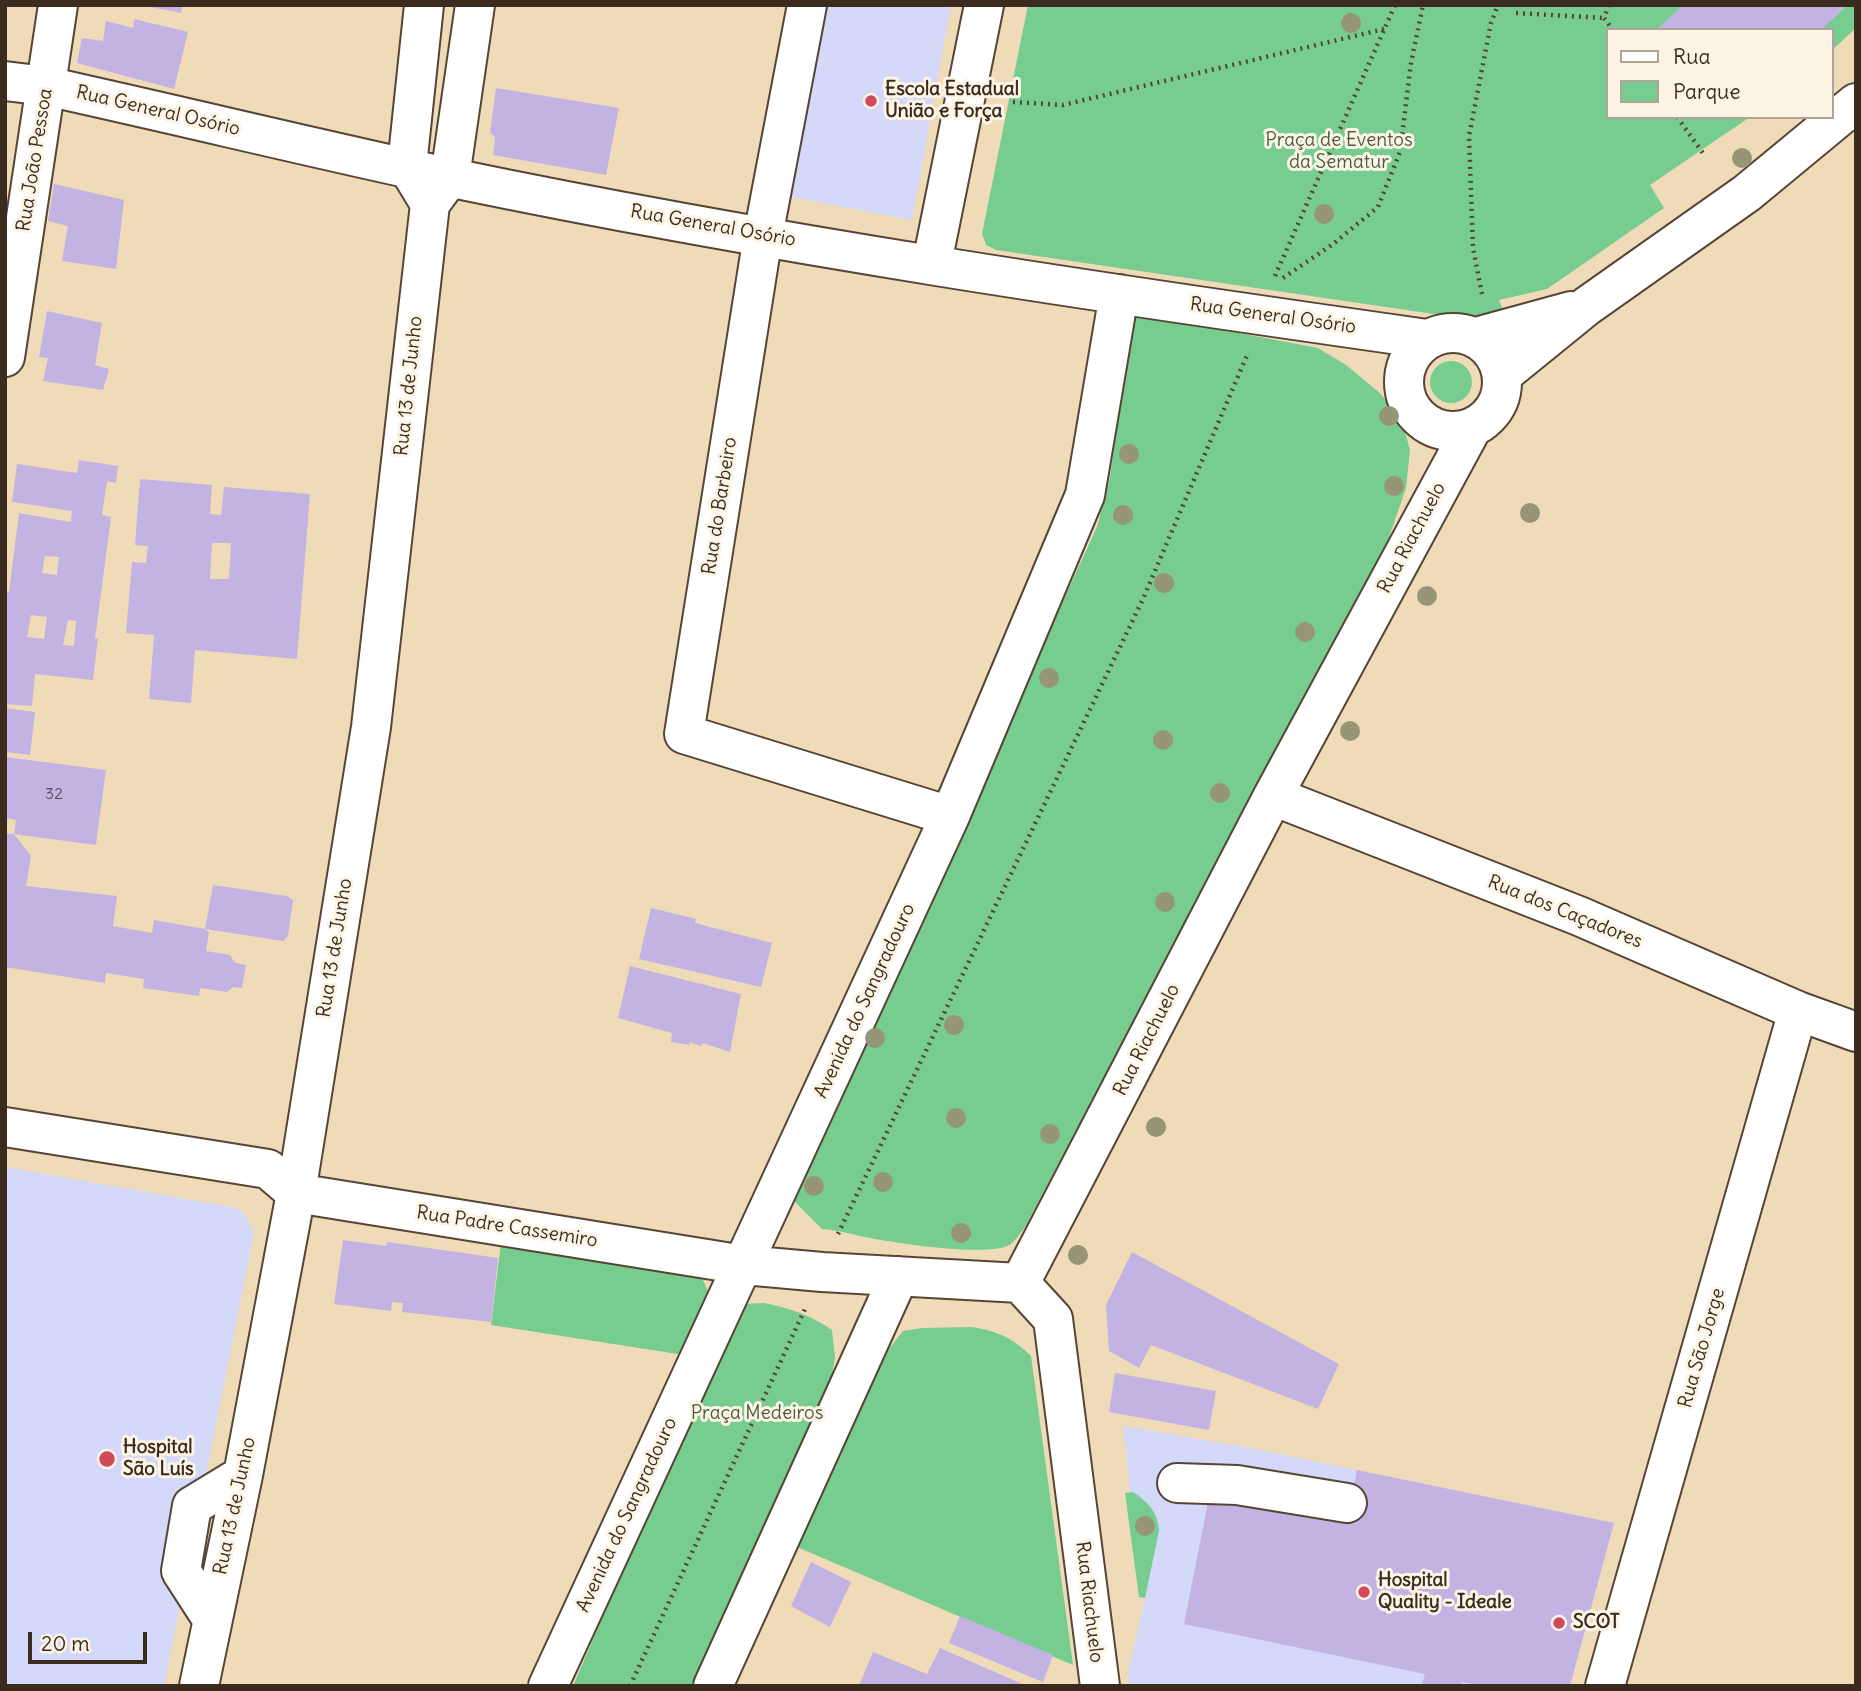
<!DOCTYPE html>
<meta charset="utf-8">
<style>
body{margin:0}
#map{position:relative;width:1861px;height:1691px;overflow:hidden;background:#f0dbb9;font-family:Delius,sans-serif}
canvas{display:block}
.frame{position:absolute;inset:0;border:7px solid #3b2a1e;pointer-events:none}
.legend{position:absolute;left:1606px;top:28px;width:228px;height:91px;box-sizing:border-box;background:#fcf5e5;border:2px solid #afa495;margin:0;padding:9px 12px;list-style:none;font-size:21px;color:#3b2a1e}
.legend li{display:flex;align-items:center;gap:14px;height:35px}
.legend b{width:35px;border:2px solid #afa495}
.scale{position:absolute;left:28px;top:1632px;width:119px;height:32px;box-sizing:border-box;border:4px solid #3b2a1e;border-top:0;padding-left:9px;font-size:21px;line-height:24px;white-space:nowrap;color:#3b2a1e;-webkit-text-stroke:5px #fcf5e5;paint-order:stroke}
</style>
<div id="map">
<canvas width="1861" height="1691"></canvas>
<div class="frame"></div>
<ul class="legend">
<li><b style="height:9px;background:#fff"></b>Rua</li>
<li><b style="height:19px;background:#77cc90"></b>Parque</li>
</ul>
<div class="scale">20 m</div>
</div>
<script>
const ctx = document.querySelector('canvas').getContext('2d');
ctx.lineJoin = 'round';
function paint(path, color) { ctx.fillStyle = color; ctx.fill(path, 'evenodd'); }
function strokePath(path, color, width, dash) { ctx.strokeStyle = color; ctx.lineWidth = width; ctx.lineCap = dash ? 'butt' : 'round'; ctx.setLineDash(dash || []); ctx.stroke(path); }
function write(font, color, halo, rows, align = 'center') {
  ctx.font = font + ' Delius,sans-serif'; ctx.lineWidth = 6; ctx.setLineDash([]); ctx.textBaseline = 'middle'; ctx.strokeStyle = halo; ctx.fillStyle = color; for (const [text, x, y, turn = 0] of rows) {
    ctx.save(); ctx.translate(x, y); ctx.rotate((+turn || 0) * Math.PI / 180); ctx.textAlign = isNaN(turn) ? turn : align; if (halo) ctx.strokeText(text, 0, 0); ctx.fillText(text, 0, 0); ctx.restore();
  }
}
paint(new Path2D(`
 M827,5H951L912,220L791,197Z
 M5,1167L237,1208L247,1217L254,1233L164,1686H5Z
 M1123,1426L1245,1447L1614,1523L1570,1686H1129L1128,1672L1145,1598L1139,1597L1125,1493L1130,1491Z`), '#d4d8f9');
paint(new Path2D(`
 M1028,5H1856V28L1831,51V30H1607V117H1750L1650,185L1664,208L1547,289L1499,300L1505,316L1475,320L996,250L986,245L982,234Z
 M1144,315L1318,348L1346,365L1380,393L1402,421L1410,450L1406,488L1388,540L1025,1227C1021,1232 1016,1240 1011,1244C991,1258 896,1243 870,1238C853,1235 839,1230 822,1229L791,1198L794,1184L1097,527L1110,477L1131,320Z
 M1430 382a21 21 0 1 1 42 0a21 21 0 1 1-42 0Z
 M501,1242L696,1276L703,1280L710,1296L684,1355L491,1325Z
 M764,1303C789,1308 811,1315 832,1330L835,1357L831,1382L698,1686H573L674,1450L742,1304Z
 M972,1327C997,1331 1013,1338 1031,1356L1073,1665L797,1547L888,1350L903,1331L922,1328Z
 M1133,1492C1148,1502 1158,1512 1159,1531L1145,1598L1139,1597L1125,1493Z`), '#77cc90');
paint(new Path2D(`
 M140,5H183L181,13Z
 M1683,5H1848L1821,30H1656Z
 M134,19L188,32L174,89L77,63L82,38L103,41L106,21L133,28Z
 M496,88L619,108L606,175L493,155L495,137L490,133Z
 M54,184L124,200L116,269L62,261L68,226L48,221Z
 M47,311L102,323L95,365L109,369L103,390L43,381L48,358L39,357Z
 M79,460L118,466L116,483L107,481L102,515L111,517L95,639L98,638L93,680L35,674L32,706L5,704V592H9L19,513L71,522L72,511L12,502L17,464L77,473ZM45,556L59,557L57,575L42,573ZM31,615L47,617L44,639L27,637ZM68,620L76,621L74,646L63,645Z
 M140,479L212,485L210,514L221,515L224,487L310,494L297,659L195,650L191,703L149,699L154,635L126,633L132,562L146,563L148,546L135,545ZM212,543H231L229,579H210Z
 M5,708L35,712L30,755L5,752Z
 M5,757L106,770L96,845L14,834L31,856L26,886L117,896L113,926L152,933L154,920L205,929L213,885L287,896L293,900L288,936L283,941L205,929L209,932L206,951L230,955L235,963L246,965L242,988L233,987L227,992L200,988L199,996L143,988L144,979L106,973L105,983L5,967V833L14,834L16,820L5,818Z
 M651,908L696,919L695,923L772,943L761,987L639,959Z
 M630,966L741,994L730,1052L703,1043L701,1046L690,1042L689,1045L671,1042L672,1033L618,1018Z
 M343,1240L386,1246L387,1242L498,1258L491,1322L402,1312L403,1303L392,1302L391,1311L334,1304Z
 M1132,1252L1339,1364L1318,1409L1151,1345L1139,1368L1109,1351L1106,1305Z
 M1115,1373L1216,1391L1209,1430L1109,1412Z
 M1357,1470L1614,1523L1570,1686H1481L1462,1682L1461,1686H1426L1422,1685L1425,1674L1184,1624L1210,1492L1347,1521Z
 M811,1562L851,1582L830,1627L791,1606Z
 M960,1616L1053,1655L1043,1682L949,1643Z
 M940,1648L1027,1686H859L873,1652L927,1674Z`), '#c2b3e3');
const minor = new Path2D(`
 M424,5L407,166L430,204L450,177L475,5
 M807,5L763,236L684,734L950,816
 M5,81L46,86C182,116 317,149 452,178C775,245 1102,293 1427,339
 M932,263L984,5
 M1404 382a49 49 0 1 1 98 0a49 49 0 1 1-98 0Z
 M1476,337L1571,311
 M5,357L58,5
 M1502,375L1587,306L1747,193L1856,103
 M1273,796L1579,916L1798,1011L1856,1032
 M5,1127L268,1169L296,1193L744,1265L822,1272L1020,1283
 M1020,1283L1273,796L1472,428
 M1020,1283L1053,1319L1100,1686
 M1177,1483L1237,1485L1347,1503
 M212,1619L181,1571L192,1506L243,1475
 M199,1686L243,1475L296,1193L371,727L430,204
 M548,1686L950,816L1085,495L1119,294
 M713,1686L899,1276
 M1605,1686L1798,1011`);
strokePath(minor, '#564535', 42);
strokePath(new Path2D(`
 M1609,5L1604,18L1613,30
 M1516,13L1604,18
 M1013,102L1063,105L1384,29
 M1677,117L1705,156
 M1275,276L1395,5
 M1283,278L1333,244L1378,207L1400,152L1411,63L1423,5
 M1482,294L1473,248L1469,136L1491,23L1498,5
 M838,1234L1143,599L1248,353
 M630,1686L805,1309`), '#564535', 4.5, [2, 5]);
strokePath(minor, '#fff', 38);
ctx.fillStyle = '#969576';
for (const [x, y] of [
 [1351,23],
 [1742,158],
 [1324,214],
 [1389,416],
 [1129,454],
 [1394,486],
 [1530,513],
 [1123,515],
 [1164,583],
 [1427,596],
 [1305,632],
 [1049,678],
 [1350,731],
 [1163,740],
 [1220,793],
 [1165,902],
 [954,1025],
 [875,1038],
 [956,1118],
 [1156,1127],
 [1050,1134],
 [883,1182],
 [814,1186],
 [961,1233],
 [1078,1255],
 [1145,1526]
]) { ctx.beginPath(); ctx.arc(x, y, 10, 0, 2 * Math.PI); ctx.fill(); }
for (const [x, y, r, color] of [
 [871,101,7,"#d1495b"],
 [107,1459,9,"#d1495b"],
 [1364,1592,7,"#d1495b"],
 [1559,1623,7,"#d1495b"]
]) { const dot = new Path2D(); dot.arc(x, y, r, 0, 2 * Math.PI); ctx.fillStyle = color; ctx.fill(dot); strokePath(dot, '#fcf5e5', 2.5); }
write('16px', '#5d4c4f', null, [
 ["32",54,794]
]);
write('bold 19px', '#3b2a1e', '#fcf5e5', [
 ["Escola Estadual",885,90],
 ["União e Força",885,112],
 ["Hospital",123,1448],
 ["São Luís",123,1470],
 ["Hospital",1378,1581],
 ["Quality - Ideale",1378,1603],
 ["SCOT",1573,1623]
], 'left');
write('19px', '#3b2a1e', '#fcf5e5', [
 ["Rua General Osório",158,111,13],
 ["Rua João Pessoa",35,160,-81],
 ["Rua General Osório",713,226,10],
 ["Rua General Osório",1273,316,8],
 ["Rua 13 de Junho",409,386,-84],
 ["Rua do Barbeiro",720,506,-81],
 ["Rua Riachuelo",1412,538,-62],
 ["Rua dos Caçadores",1565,912,22],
 ["Rua 13 de Junho",335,948,-81],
 ["Avenida do Sangradouro",865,1001,-65],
 ["Rua Riachuelo",1147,1040,-63],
 ["Rua Padre Cassemiro",507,1227,9],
 ["Rua São Jorge",1702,1348,-74],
 ["Rua 13 de Junho",235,1506,-78],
 ["Avenida do Sangradouro",627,1515,-65],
 ["Rua Riachuelo",1089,1602,83]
]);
write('19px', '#4d5b40', '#fcf5e5', [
 ["Praça de Eventos",1339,141],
 ["da Sematur",1339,163],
 ["Praça Medeiros",757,1414]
]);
</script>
